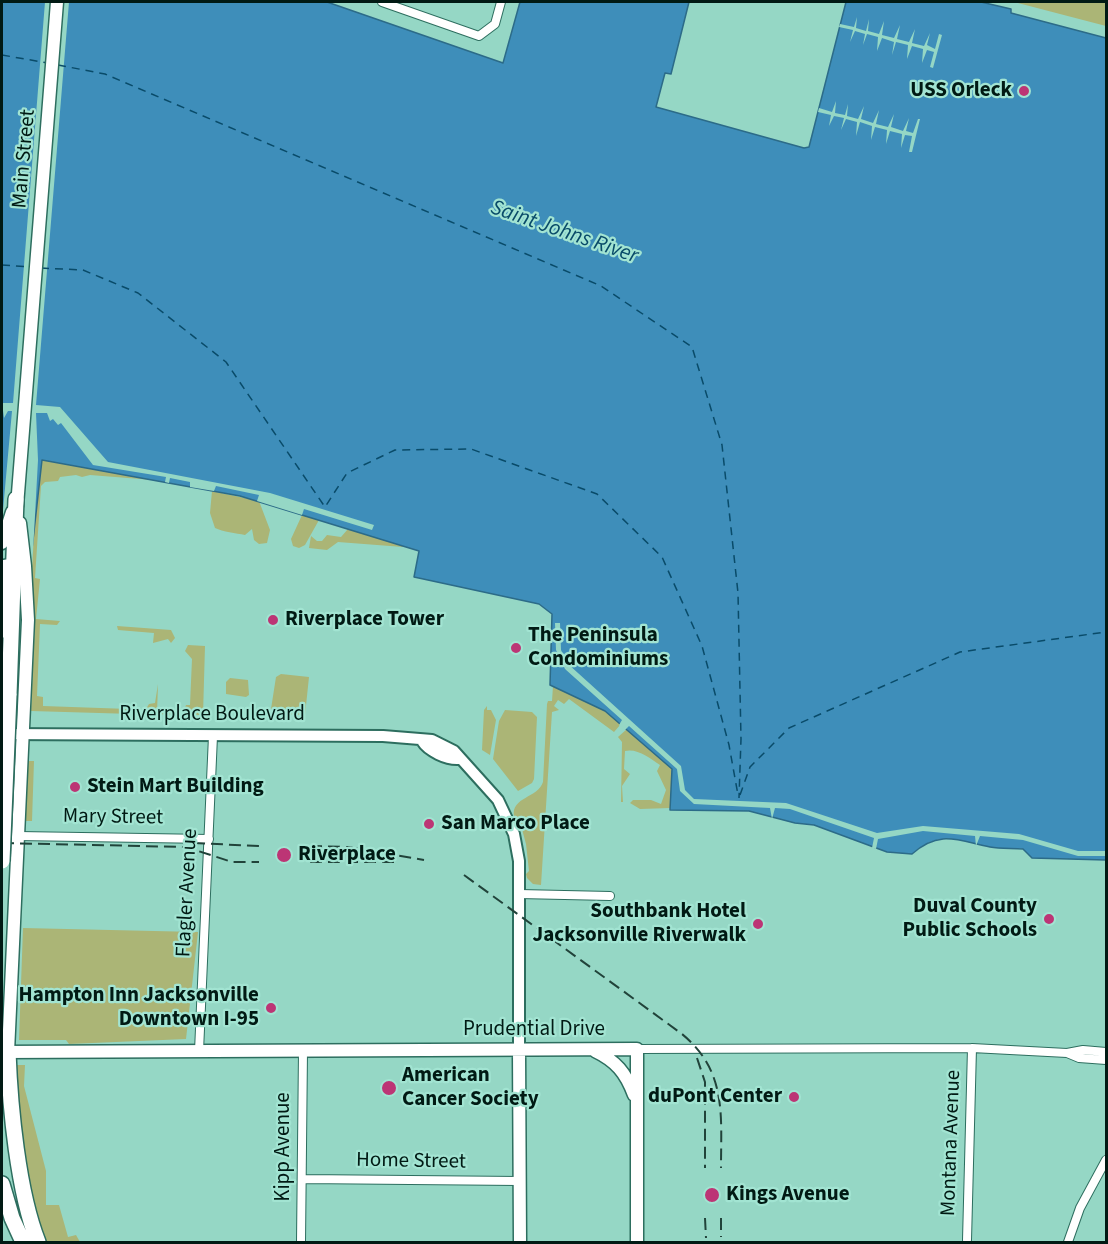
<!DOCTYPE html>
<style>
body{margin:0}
#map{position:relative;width:1108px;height:1244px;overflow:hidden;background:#95d7c5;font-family:"Source Sans 3",sans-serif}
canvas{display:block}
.frame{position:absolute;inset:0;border:3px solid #011a14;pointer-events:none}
</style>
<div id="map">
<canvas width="1108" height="1244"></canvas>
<div class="frame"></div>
</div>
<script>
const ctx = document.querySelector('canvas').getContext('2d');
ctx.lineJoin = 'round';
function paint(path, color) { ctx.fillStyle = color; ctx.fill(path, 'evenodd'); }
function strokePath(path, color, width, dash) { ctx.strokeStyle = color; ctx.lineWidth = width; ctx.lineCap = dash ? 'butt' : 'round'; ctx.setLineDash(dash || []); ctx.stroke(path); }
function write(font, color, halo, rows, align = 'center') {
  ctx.font = font + ' "Source Sans 3",sans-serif'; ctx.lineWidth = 4.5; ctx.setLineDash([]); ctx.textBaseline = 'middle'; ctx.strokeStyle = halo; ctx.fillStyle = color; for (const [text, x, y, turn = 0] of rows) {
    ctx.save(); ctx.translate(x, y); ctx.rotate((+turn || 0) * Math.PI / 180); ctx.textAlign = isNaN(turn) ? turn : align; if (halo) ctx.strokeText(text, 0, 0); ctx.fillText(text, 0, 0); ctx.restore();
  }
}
paint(new Path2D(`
 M1014,2H1106V26Z
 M41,460L153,480L90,475L82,477L76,475L60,477L58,481L45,482L41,486L35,578L40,579L36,619L60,621L57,625L40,624L37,696L43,697V706L129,709V706L133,714L31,711L35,621L30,567Z
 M212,491L259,501L270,530L267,543L259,544L254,540L252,529L245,535C236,533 223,532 215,528L210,513Z
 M302,515L319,520L305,545L299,548L293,546L291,539Z
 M348,529L403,546V547L338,542L327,550L309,548L311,536L317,541H322L327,535L341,537Z
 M117,626L171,630L175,638L171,643L168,639L153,643L154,633L118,630Z
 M188,645L205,646L203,715L143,714L149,704L155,703L158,684L157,713L183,714L186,705H190L192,659L185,651Z
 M281,674L309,677L305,715H281L271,709L276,677Z
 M230,678L248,680L249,695L246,697L226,694V682Z
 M553,686L605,711L621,724L614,732L569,699L564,704L558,700L554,706L559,710L552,712L541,885L533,884L527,878L526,874L529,871L526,844L519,818L514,816C511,797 538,798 543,782L547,704L548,701H552Z
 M487,706V710H491L496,720L490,755L482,750L484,710Z
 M505,710L532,712L537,717L534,779L532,783L518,791L493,759L499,721Z
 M627,729L672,769L670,808L640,809L630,803L633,800H651L661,804L666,790L657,771L660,765C650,758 637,748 625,751L624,769L630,774L622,786L623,802H621L622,742L618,737Z
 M27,761H34L32,821H26L25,816Z
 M23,928L198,932L186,1039L69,1044L66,1040H19Z
 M16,1065H25L24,1086L46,1171V1205H59L68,1237L76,1235L80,1242H44C29,1195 12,1114 16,1065Z`), '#abb576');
const water = new Path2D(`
 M2,2H327L503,63L520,2H689L671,74L665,73L656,107L804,148L809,147L846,2H981L1011,9V13L1106,38V860L1032,858L1023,849C1013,848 1001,849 990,847C959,841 940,829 912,854L887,852L814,825L795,823L749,811L670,810L672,769L605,711L550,685L552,614L539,604L414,577L419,551L240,496L42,460L30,567L2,566Z`);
paint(water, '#3e8eba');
strokePath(water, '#2c6b88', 1.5);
paint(new Path2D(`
 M45,2H69L36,405L60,407L108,462L270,493L374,525L372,530L304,509L302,515L257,501L259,495L216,486L214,491L190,487V482L170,478L169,483L165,482L166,477L93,465L61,423L58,425L53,419L50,421L47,413H36L38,460L32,570L2,569V521L12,411H8L4,418L2,403H13Z
 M857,17L856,28L866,31L869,19L868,31L879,34L884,21L882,35L894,38L900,25L897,39L909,42L915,29L912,43L924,46L930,33L927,45L935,49L939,34L942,35L933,68L930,67L934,52L927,50L922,63L923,49L912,46L907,59L908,45L896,42L892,55L894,42L882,38L877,51L878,37L867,34L863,45L865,34L855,31L850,42L853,30L839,27L840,24L854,27Z
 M836,101L835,113L845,115L848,104L847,116L858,119L864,106L861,119L873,123L879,110L876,124L888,127L894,114L891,127L903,131L909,118L906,131L913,133L918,119H920L912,152H909L912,136L905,135L901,148L902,134L890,131L886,144L887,130L875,127L871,140L872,126L860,122L856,136L857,122L846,119L841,130L844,118L834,116L829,126L831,115L818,112L819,108L832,112Z
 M555,623H560L561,650L568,664L681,766L685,790L694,799L786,803L877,833L923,826L1019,834L1078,851H1106V856H1078L1023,840L980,836L976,846L975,836L923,831L878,839L876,849L872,848L874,838L790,809L775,808L772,819L770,808L694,804L680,791L677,769L629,726L625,730L621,728L619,725L622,720L565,669L556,650Z`), '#95d7c5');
strokePath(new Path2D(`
 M2,55L48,63
 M58,65L105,74L601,286L692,347L722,445L738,593L741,739L739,798
 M2,265L30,267
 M41,268L83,270L138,293L226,362L325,507L347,473L395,450L471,449L597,494L662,557L702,646L729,745L738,795
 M740,795L750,767L789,728L960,652L1106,632`), '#094b69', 1.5, [8, 6]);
const street = new Path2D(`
 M382,2L479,36L495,24L501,2
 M18,836L209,839
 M519,894L610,896
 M637,1049L972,1048L1067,1053L1079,1058L1106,1060
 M199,1051L213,736
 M1067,1053L1083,1050L1106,1052
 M302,1179L519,1181
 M967,1240L972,1048
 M301,1242L303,1051
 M1068,1242L1080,1208L1106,1160`);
const secondary = new Path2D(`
 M2,734L383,736L432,740L454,751L498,800L514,834L519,861V1050
 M422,741C428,751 447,760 459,759`);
const primary = new Path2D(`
 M17,506L57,2
 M2,543L12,512
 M519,1050L520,1242
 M595,1051C616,1061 626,1073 634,1095
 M2,1052L637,1049V1242
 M8,1052L28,620L25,566L20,523`);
const highway = new Path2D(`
 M2,630L6,567
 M9,695L16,499
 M8,1052C10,1107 18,1192 38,1242
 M2,1184L12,1218L23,1242`);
strokePath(street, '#2d6e5f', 10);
strokePath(secondary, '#2d6e5f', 14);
strokePath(primary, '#2d6e5f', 15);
strokePath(highway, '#2d6e5f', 18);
strokePath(street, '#fff', 8);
strokePath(secondary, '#fff', 10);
strokePath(primary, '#fff', 12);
strokePath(highway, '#fff', 15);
strokePath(new Path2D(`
 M2,843L186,847L232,862H259
 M193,843L259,846
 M310,846L347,847L424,860
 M310,862H397
 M464,875L682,1034C727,1071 721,1115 721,1168
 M697,1058L705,1082V1168
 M705,1218L706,1238
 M721,1218V1237`), '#21433a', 2, [12, 6]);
const highwayBridge = new Path2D(`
 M2,861L9,695`);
strokePath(highwayBridge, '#2d6e5f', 18, []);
strokePath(highwayBridge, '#fff', 15);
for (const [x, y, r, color] of [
 [1024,91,6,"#bc3575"],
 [273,620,6,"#bc3575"],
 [516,648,6,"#bc3575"],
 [75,787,6,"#bc3575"],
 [429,824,6,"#bc3575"],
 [284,855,8,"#bc3575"],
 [1049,919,6,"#bc3575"],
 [758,924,6,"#bc3575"],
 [271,1008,6,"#bc3575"],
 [389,1088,8,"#bc3575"],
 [794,1097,6,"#bc3575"],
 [712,1195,8,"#bc3575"]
]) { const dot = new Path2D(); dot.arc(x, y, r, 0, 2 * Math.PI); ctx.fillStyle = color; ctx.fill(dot); strokePath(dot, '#a2e4d2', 2); }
write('bold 21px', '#011a14', '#a2e4d2', [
 ["USS Orleck",1012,91,"right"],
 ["Riverplace Tower",285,620],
 ["The Peninsula",528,636],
 ["Condominiums",528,660],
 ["Stein Mart Building",87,787],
 ["San Marco Place",441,824],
 ["Riverplace",298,855],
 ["Duval County",1037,907,"right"],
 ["Public Schools",1037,931,"right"],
 ["Southbank Hotel",746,912,"right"],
 ["Jacksonville Riverwalk",746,936,"right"],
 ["Hampton Inn Jacksonville",259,996,"right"],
 ["Downtown I-95",259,1020,"right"],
 ["American",402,1076],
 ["Cancer Society",402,1100],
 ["duPont Center",782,1097,"right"],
 ["Kings Avenue",726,1195]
], 'left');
write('21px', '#011a14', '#a2e4d2', [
 ["Main Street",25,159,-85],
 ["Riverplace Boulevard",212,715],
 ["Mary Street",113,818,1],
 ["Flagler Avenue",188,893,-87],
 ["Prudential Drive",534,1030],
 ["Montana Avenue",952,1143,-88],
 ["Kipp Avenue",284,1147,-90],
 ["Home Street",411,1162,1]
]);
write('italic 22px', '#094b69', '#a2e4d2', [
 ["Saint Johns River",564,233,19]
]);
</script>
